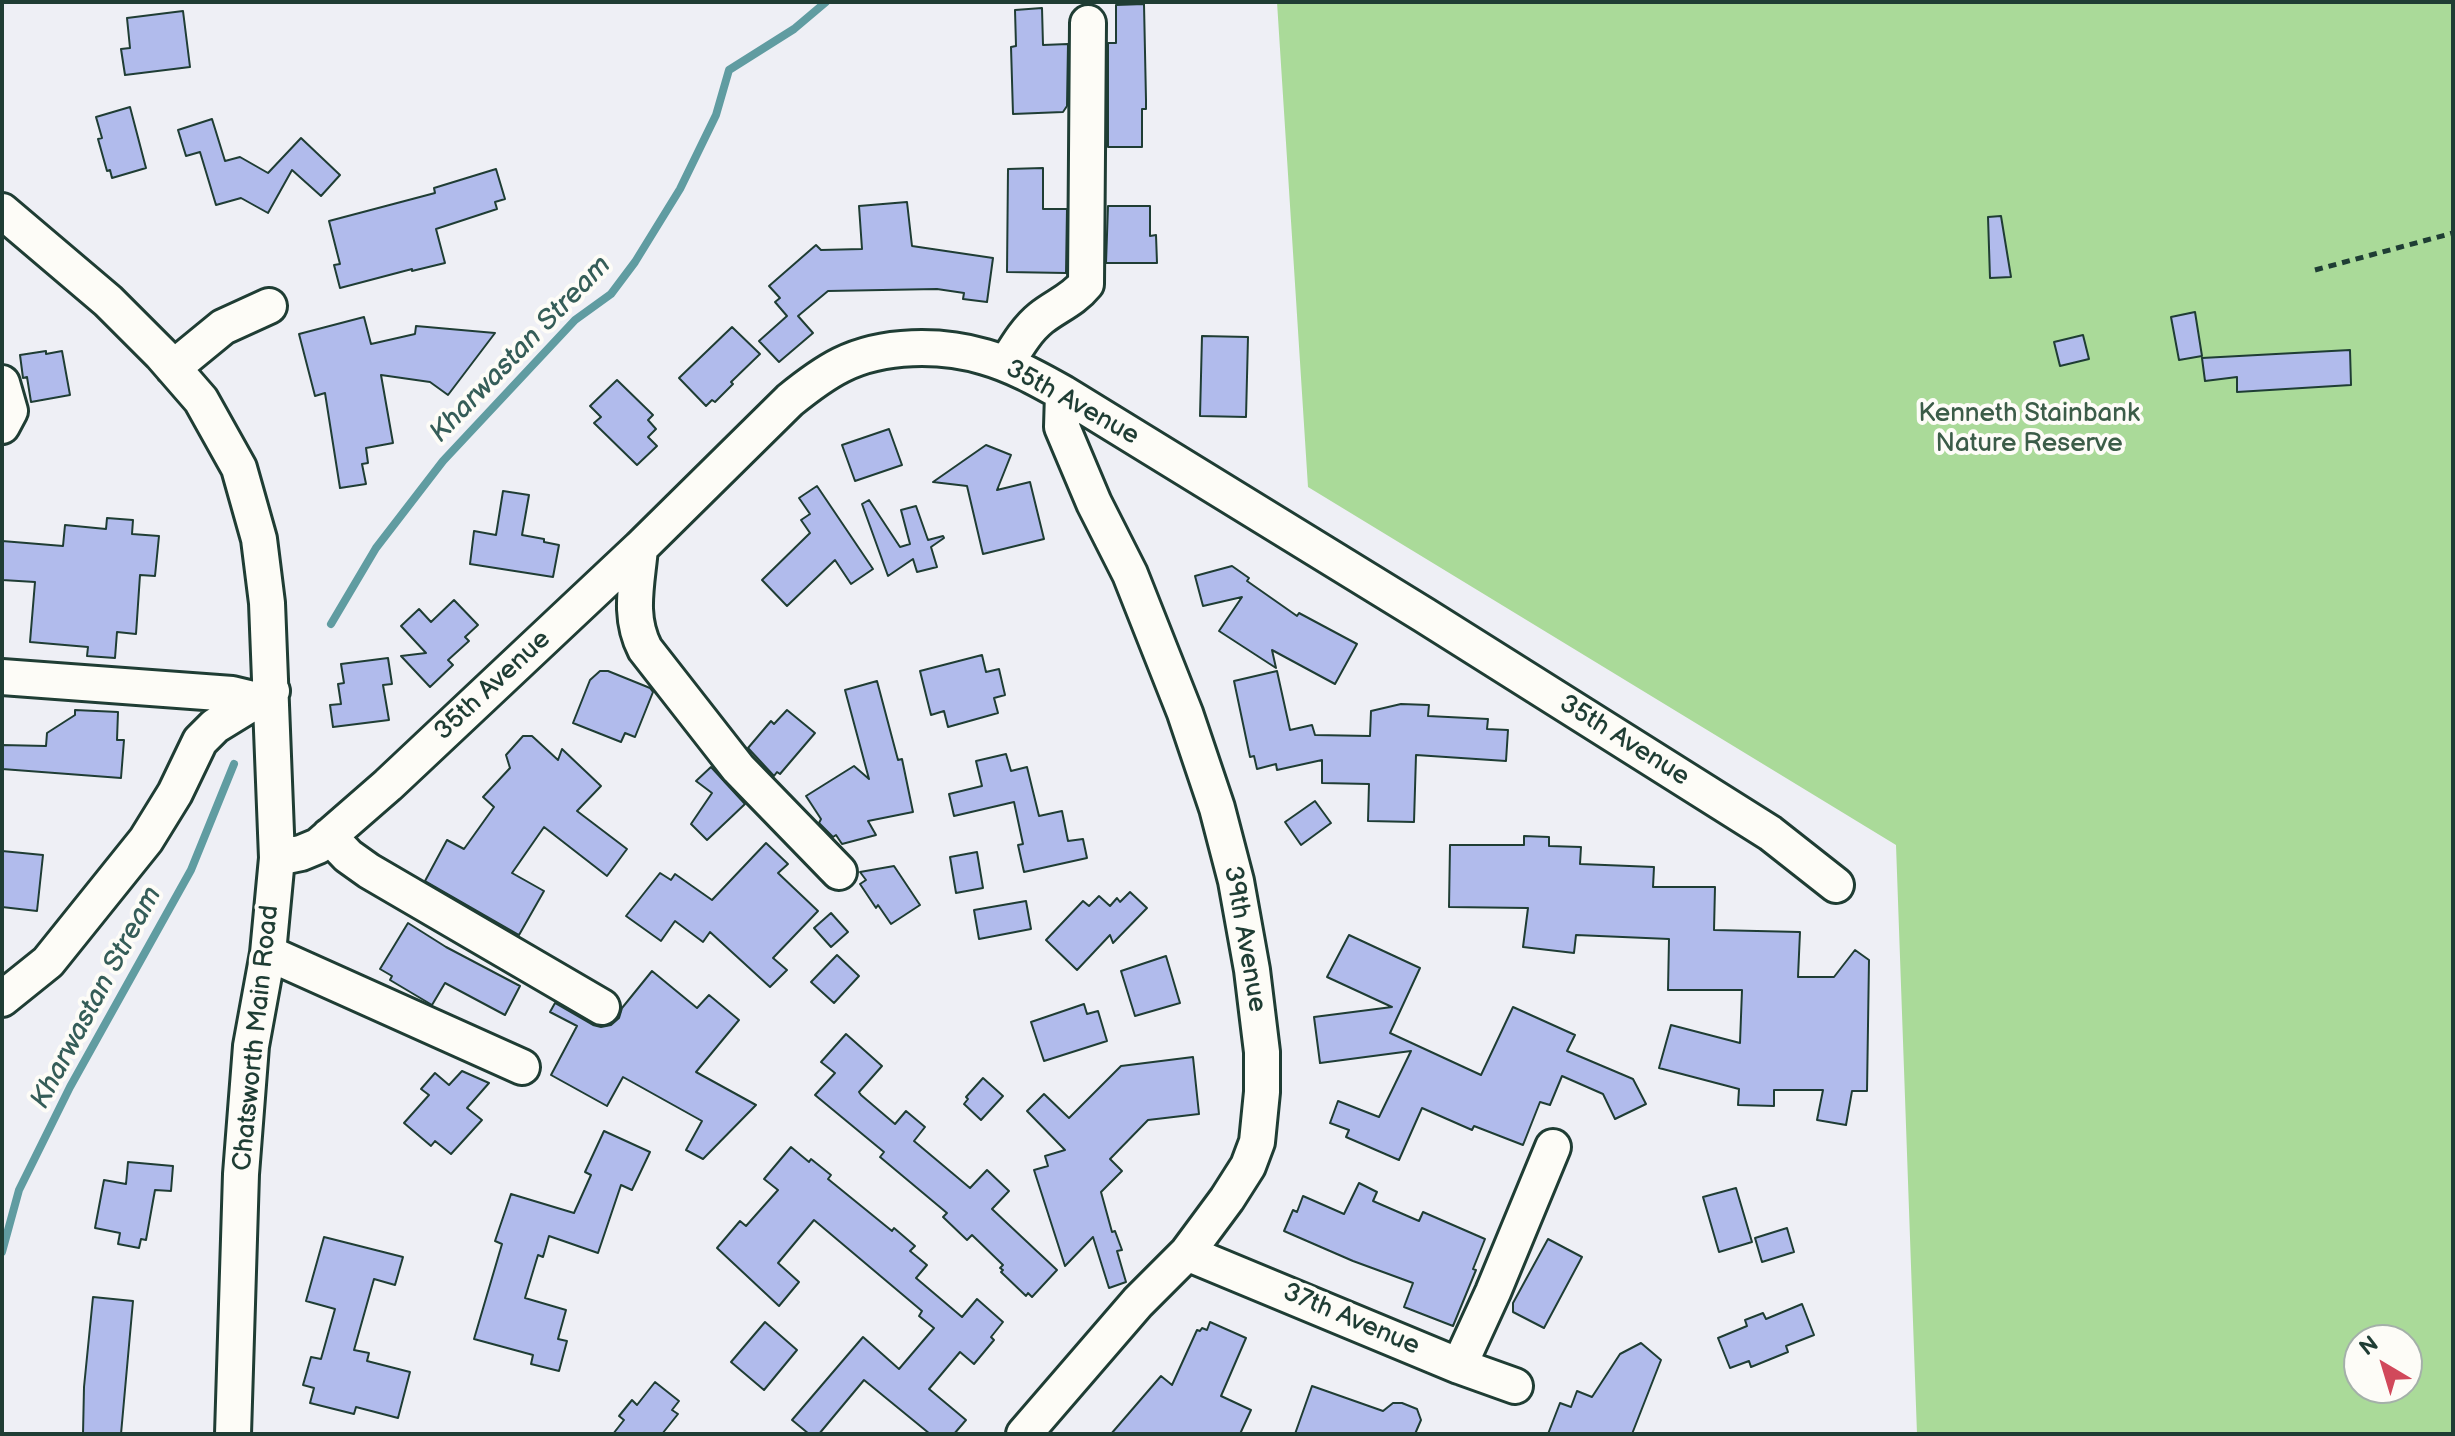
<!DOCTYPE html>
<style>
body{margin:0}
#map{position:relative;width:2455px;height:1436px;overflow:hidden;background:#eeeff5;font-family:"Balsamiq Sans",sans-serif}
canvas{display:block}
.frame{position:absolute;inset:0;border:4px solid #1f3d34;pointer-events:none}
.north{position:absolute;left:2343px;top:1324px;width:80px;height:80px;box-sizing:border-box;background:#fdfcf7;border:2px solid #a4b0a9;border-radius:50%;rotate:322deg;font-size:22px;font-weight:700;line-height:32px;text-align:center;color:#1f3d34}
.north::after{content:'';display:block;margin:auto;width:28px;height:36px;background:#d1495b;clip-path:polygon(50% 0,100% 100%,50% 72%,0 100%)}
</style>
<div id="map">
<canvas width="2455" height="1436"></canvas>
<div class="frame"></div>
<div class="north">N</div>
</div>
<script>
const ctx = document.querySelector('canvas').getContext('2d');
ctx.lineJoin = 'round';
function paint(path, color) { ctx.fillStyle = color; ctx.fill(path, 'evenodd'); }
function strokePath(path, color, width, dash) { ctx.strokeStyle = color; ctx.lineWidth = width; ctx.lineCap = dash ? 'butt' : 'round'; ctx.setLineDash(dash || []); ctx.stroke(path); }
function write(font, color, halo, rows, align = 'center') {
  ctx.font = font + ' "Balsamiq Sans",sans-serif'; ctx.lineWidth = 8; ctx.setLineDash([]); ctx.textBaseline = 'middle'; ctx.strokeStyle = halo; ctx.fillStyle = color; for (const [text, x, y, turn = 0] of rows) {
    ctx.save(); ctx.translate(x, y); ctx.rotate((+turn || 0) * Math.PI / 180); ctx.textAlign = isNaN(turn) ? turn : align; if (halo) ctx.strokeText(text, 0, 0); ctx.fillText(text, 0, 0); ctx.restore();
  }
}
paint(new Path2D(`
 M1277,2H2453V1434H1917L1896,845L1308,487ZM2359,1340H2407V1388H2359Z`), '#aada99');
strokePath(new Path2D(`
 M331,624L376,548L443,461L575,320L611,294L635,262L680,189L716,115L729,70L794,29L826,2
 M2,1252L19,1190L70,1087L191,870L234,764`), '#609ca1', 8);
const building = new Path2D(`
 M1144,4L1146,100V109H1142V147H1108V43H1116V5Z
 M1042,8L1043,45L1068,44L1067,106L1063,112L1013,114L1011,47L1016,46L1015,10Z
 M183,11L190,67L125,75L121,49L130,48L127,18Z
 M130,107L146,168L112,178L110,170L107,171L98,139L102,138L96,117Z
 M212,119L225,161L240,157L268,173L301,138L340,175L321,196L292,170L268,213L241,198L216,205L200,152L186,156L178,130Z
 M1043,168V209H1067L1066,273L1007,272L1008,169Z
 M496,169L505,199L495,202L497,209L436,229L445,263L412,271V269L340,288L334,265L340,264L329,221L435,193L434,188Z
 M907,202L912,246L993,258L987,302L963,299L964,293L937,289L828,291L798,316L813,333L779,362L759,341L787,316L775,302L780,298L769,286L816,245L821,250L862,249L859,206Z
 M1108,206H1150V236L1156,235L1157,263H1106Z
 M2001,216L2011,277L1990,278L1988,217Z
 M2195,312L2202,356L2179,360L2171,317Z
 M364,317L371,344L415,334L416,326L495,333L448,395L430,382L381,375L393,443L366,448L368,463L362,464L366,484L340,488L325,393L315,396L299,334Z
 M732,327L760,354L731,382L733,384L715,402L712,400L706,406L679,378Z
 M2083,335L2089,359L2060,366L2054,342Z
 M1202,336L1248,337L1246,417L1200,416Z
 M2350,350L2351,385L2237,392V377L2205,381L2202,358Z
 M46,351V354L62,351L70,395L31,402L27,377L23,378L20,355Z
 M617,380L653,415L648,420L656,429L648,437L657,446L637,465L594,423L601,417L590,406Z
 M889,429L902,465L855,481L842,445Z
 M986,445L1011,455L997,490L1030,482L1044,539L983,554L967,486L933,482Z
 M817,486L873,569L851,584L835,560L787,606L762,580L810,533L801,520L810,514L799,498Z
 M503,491L529,495L522,535L544,539V542L559,545L553,577L470,564L474,531L496,535Z
 M869,500L900,547L910,544L901,510L916,506L928,540L943,536L944,538L931,547L937,567L917,572L913,559L888,576L862,504Z
 M107,518L133,520L132,534L159,536L155,576L140,575L136,634L117,632L115,658L87,656L88,647L30,642L35,582L2,580V541L63,546L65,525L106,529Z
 M1232,566L1249,578L1247,581L1297,616L1299,613L1357,644L1335,684L1272,650L1276,668L1219,631L1242,597L1203,606L1195,576Z
 M454,600L478,625L465,637L469,641L448,660L453,665L430,687L401,656L426,653L401,626L419,609L431,622Z
 M982,655L986,672L999,669L1005,695L994,698L998,713L948,727L944,711L931,715L920,671Z
 M388,658L392,684L383,685L389,720L333,727L330,705L341,704L338,684L344,683L341,664Z
 M600,671H608L650,688L653,692L635,737L625,733L621,742L573,723L590,680Z
 M1277,671L1290,730L1312,725L1315,735L1370,736L1371,711L1401,704L1429,705L1428,716L1488,719L1487,729L1508,730L1506,761L1416,755L1414,822L1368,821L1369,784L1322,783V760L1277,770L1276,764L1257,769L1254,756L1250,757L1234,681Z
 M877,681L898,760L902,759L913,812L868,821L876,835L842,844L836,835L833,837L819,823L821,819L806,796L854,766L869,779L845,690Z
 M75,710L118,712L117,740H124L121,778L2,769V745L46,746L47,733L75,715Z
 M787,710L815,733L780,774L777,772L774,776L748,748L771,721L774,724Z
 M523,736H532L558,760L562,749L601,786L577,811L627,849L607,876L544,827L512,873L544,891L519,935L425,881L447,840L464,849L494,807L483,797L510,768L506,755Z
 M1006,754L1011,771L1027,767L1039,816L1062,811L1068,841L1083,839L1087,858L1024,872L1018,845L1023,844L1014,802L954,816L949,794L982,786L976,761Z
 M711,767L745,804L707,840L691,824L712,793L696,781Z
 M1315,801L1331,823L1301,845L1285,822Z
 M1524,836L1549,837V846L1581,847L1580,864L1654,867L1653,887H1715L1714,930L1800,932L1798,977H1834L1855,950L1869,960L1867,1091H1852L1846,1125L1817,1120L1823,1090H1774V1106L1738,1105L1739,1089L1659,1068L1671,1025L1740,1043L1742,990H1668L1669,939L1576,935L1574,953L1523,947L1528,908L1449,907L1450,845H1524Z
 M766,843L788,864L778,873L818,911L773,958L787,970L770,987L710,932L703,942L675,921L661,941L626,916L660,873L671,880L675,874L712,900Z
 M2,851L43,855L37,911L2,907Z
 M977,852L983,888L956,893L950,857Z
 M894,866L920,905L891,924L878,905L876,908L860,884L866,880L860,872Z
 M1130,892L1147,908L1113,943L1110,935L1077,970L1046,940L1083,901L1089,906L1099,896L1110,906L1117,898L1120,902Z
 M1026,901L1031,929L979,939L974,910Z
 M831,913L848,932L831,947L814,928Z
 M408,923L446,947L520,986L505,1015L445,983L432,1005L390,980L392,976L380,969Z
 M1349,935L1420,968L1390,1033L1481,1075L1513,1007L1575,1035L1567,1051L1633,1079L1646,1104L1615,1119L1603,1094L1562,1076L1550,1105L1540,1102L1523,1145L1474,1126L1472,1130L1422,1108L1399,1160L1346,1137L1349,1130L1330,1123L1338,1101L1379,1117L1411,1051L1320,1063L1314,1017L1392,1007L1327,977Z
 M837,955L859,976L834,1003L811,982Z
 M1166,956L1180,1003L1135,1016L1121,971Z
 M652,971L697,1008L709,995L739,1020L696,1072L756,1105L703,1159L686,1150L702,1121L623,1077L607,1106L551,1075L577,1026L550,1012L555,1003L593,1025L601,1027L611,1025L619,1018L622,1008Z
 M1084,1004L1087,1014L1098,1011L1107,1041L1044,1061L1031,1022Z
 M846,1034L882,1066L859,1092L861,1095L895,1124L906,1111L925,1127L914,1141L970,1188L987,1170L1009,1191L992,1209L1057,1270L1032,1297L1028,1293L1026,1296L1001,1272L1003,1270L1000,1268L1003,1265L972,1235L967,1240L943,1217L947,1213L880,1157L884,1152L815,1095L835,1073L821,1062Z
 M1193,1057L1199,1114L1148,1120L1110,1159L1122,1171L1101,1192L1112,1232L1115,1231L1122,1250L1117,1251L1126,1282L1109,1288L1093,1237L1065,1266L1034,1170L1048,1166L1045,1156L1065,1150L1027,1111L1044,1094L1069,1118L1121,1066Z
 M462,1071L489,1083L467,1108L482,1120L451,1154L435,1141L431,1146L404,1123L429,1095L421,1089L435,1073L449,1085Z
 M983,1078L1003,1096L981,1120L964,1104L968,1099L966,1097Z
 M604,1131L650,1152L632,1190L621,1185L598,1253L549,1236L543,1257L538,1255L525,1298L566,1310L558,1339L567,1341L559,1371L531,1364L533,1355L474,1339L502,1244L495,1241L511,1194L574,1213L591,1175L585,1172Z
 M791,1147L809,1162L811,1159L831,1175L828,1179L892,1231L894,1228L915,1246L910,1251L927,1265L916,1278L962,1317L977,1299L1003,1322L991,1337L994,1340L974,1364L960,1352L929,1389L966,1420L954,1434H930L864,1380L819,1434H809L792,1420L863,1337L899,1369L934,1328L919,1316L922,1311L814,1220L778,1263L799,1282L779,1306L717,1248L740,1221L746,1226L778,1190L764,1179Z
 M128,1162L173,1166L171,1191L155,1190L146,1240L141,1239L139,1248L118,1244L120,1233L95,1228L104,1180L126,1184Z
 M1359,1183L1377,1192L1373,1201L1419,1221L1423,1212L1485,1239L1473,1269L1476,1270L1453,1326L1404,1307L1413,1283L1353,1261L1284,1231L1293,1210L1297,1212L1303,1196L1344,1214Z
 M1736,1188L1752,1242L1719,1252L1703,1197Z
 M1787,1228L1794,1252L1762,1262L1755,1238Z
 M324,1237L403,1257L395,1285L374,1279L354,1350L369,1353L367,1361L410,1372L398,1418L356,1407L354,1414L310,1403L314,1388L303,1385L311,1357L321,1359L335,1309L306,1301Z
 M1548,1239L1582,1257L1544,1328L1513,1312V1303Z
 M93,1297L133,1301L121,1434H83L84,1387Z
 M1802,1304L1814,1335L1786,1346L1788,1352L1751,1367L1749,1361L1730,1368L1718,1338L1747,1326L1745,1320L1763,1313L1766,1319Z
 M765,1322L797,1350L764,1390L731,1362Z
 M1210,1322L1246,1338L1221,1396L1251,1410L1240,1434H1111L1161,1376L1172,1385L1197,1330L1200,1331L1202,1328L1207,1330Z
 M1641,1343L1661,1360L1632,1434H1548L1560,1403L1571,1407L1577,1391L1592,1397L1620,1354Z
 M655,1382L679,1401L672,1410L678,1414L662,1434H613L624,1420L619,1416L632,1400L637,1405Z
 M1312,1386L1383,1411L1393,1403H1402L1417,1409L1421,1420L1415,1434H1295Z`);
paint(building, '#b1bbec');
strokePath(building, '#1f3d34', 2);
const minor = new Path2D(`
 M2,211L108,301L161,354L201,400L239,468L259,539L267,603L277,858L268,953L251,1046L241,1174L233,1434
 M1006,364C1016,348 1026,330 1041,318C1056,306 1073,300 1086,284L1088,23
 M173,368L223,327L269,306
 M2,383L10,411L2,426
 M640,548C637,584 628,616 645,649L738,768L839,872
 M2,677L232,694L257,700
 M329,836L348,856L369,871L602,1007
 M277,858L301,853L318,846L388,785L640,548L790,400C806,387 823,374 841,365C883,344 941,344 985,357C1013,365 1038,379 1063,393L1424,615L1770,833L1836,885
 M268,953L522,1067
 M2,999L48,962L146,840L175,793L200,741L215,726L272,691
 M1187,1253L1459,1366L1515,1386
 M1459,1366L1493,1292L1553,1147
 M1024,1434L1138,1302L1187,1253L1227,1199L1248,1166L1257,1142L1262,1092V1052L1252,970L1236,881L1217,808L1185,713L1130,574L1094,503L1062,427L1063,393`);
strokePath(minor, '#1f3d34', 40);
strokePath(new Path2D(`
 M2315,270L2453,233`), '#1f3d34', 5, [8, 6]);
strokePath(minor, '#fdfcf7', 34);
write('26px', '#1f3d34', '#fdfcf7', [
 ["35th Avenue",1072,403,29],
 ["35th Avenue",493,686,-43],
 ["35th Avenue",1624,741,32],
 ["39th Avenue",1244,939,80],
 ["Chatsworth Main Road",257,1038,-84],
 ["37th Avenue",1351,1320,23]
]);
write('26px', '#3b5c48', '#fdfcf7', [
 ["Kenneth Stainbank",2029,414],
 ["Nature Reserve",2029,444]
]);
write('italic 28px', '#355d58', '#fdfcf7', [
 ["Kharwastan Stream",521,350,-46],
 ["Kharwastan Stream",97,998,-62]
]);
</script>
